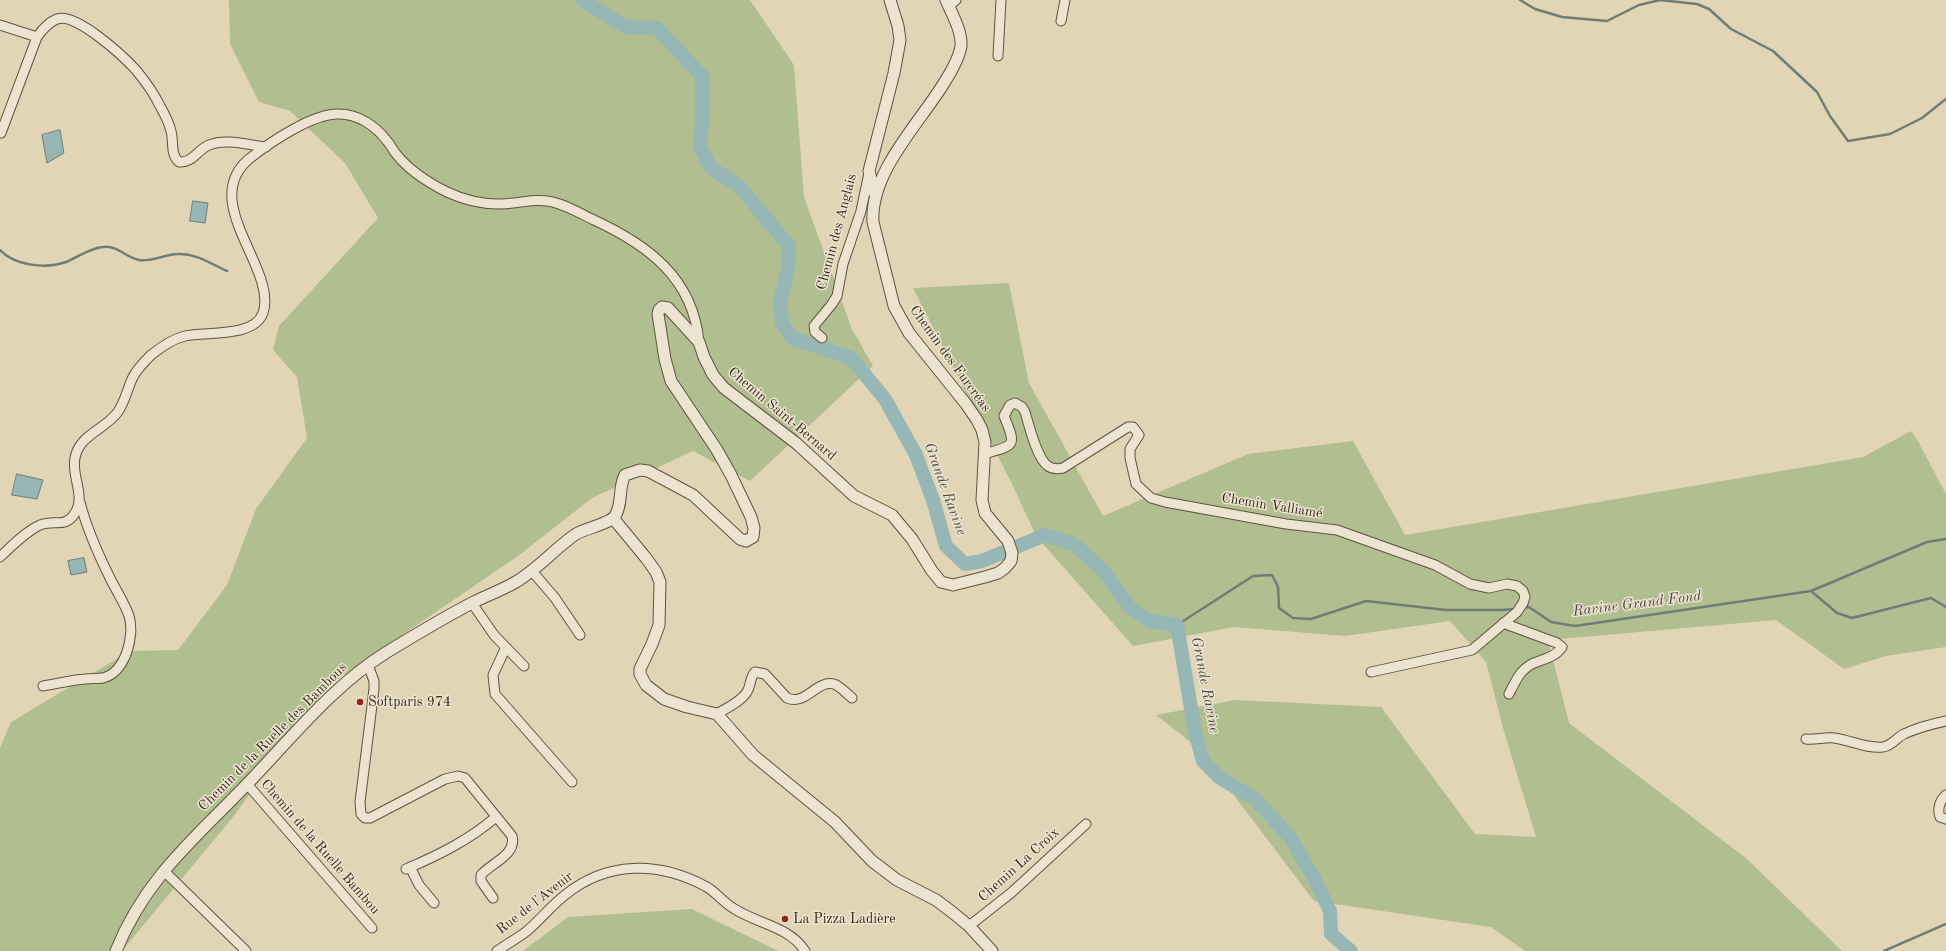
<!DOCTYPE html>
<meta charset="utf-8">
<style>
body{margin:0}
canvas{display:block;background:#e2d5b6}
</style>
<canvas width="1946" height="951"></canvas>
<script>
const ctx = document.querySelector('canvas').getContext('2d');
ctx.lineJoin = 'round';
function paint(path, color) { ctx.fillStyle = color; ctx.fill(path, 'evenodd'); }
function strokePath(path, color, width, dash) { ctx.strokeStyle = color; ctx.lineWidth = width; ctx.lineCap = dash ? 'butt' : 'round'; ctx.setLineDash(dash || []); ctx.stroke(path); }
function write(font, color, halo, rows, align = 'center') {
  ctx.font = font + ' "Old Standard TT",serif'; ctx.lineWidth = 3; ctx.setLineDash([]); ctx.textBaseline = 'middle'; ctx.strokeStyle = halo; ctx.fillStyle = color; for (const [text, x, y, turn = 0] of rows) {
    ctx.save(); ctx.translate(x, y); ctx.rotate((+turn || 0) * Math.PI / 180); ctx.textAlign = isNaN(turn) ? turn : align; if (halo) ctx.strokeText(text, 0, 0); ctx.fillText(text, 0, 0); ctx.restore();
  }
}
paint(new Path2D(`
 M229,0H750L794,65L804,197L852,329L873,366L750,481L693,451L592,498L518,556L329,685L233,817L122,951H0V748L11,722L130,651L178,650L227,585L256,509L307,438L297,377L273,350L279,326L378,218L345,163L290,111L259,102L230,44Z
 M1009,283L1029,383L1103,516L1248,454L1353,441L1405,535L1863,457L1911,431L1919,443L1946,494V647L1886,656L1844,669L1776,620L1548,640L1569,723L1747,859L1842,951H1525L1491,927L1314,901L1198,748L1156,715L1235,700L1381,707L1475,834L1536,837L1503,728L1486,662L1450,621L1345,636L1234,627L1133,646L1036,536L1013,486L913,288Z
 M692,909L778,951H523L568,917Z`), '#b1be90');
const water = new Path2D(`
 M60,130L64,153L47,163L42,135Z
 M193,201L208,203L205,223L190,221Z
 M17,474L43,480L37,499L12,495Z
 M84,558L87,572L71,575L68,561Z`);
paint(water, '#96b7b6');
strokePath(water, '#6f7d77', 1);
strokePath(new Path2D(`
 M1520,0L1535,9L1562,17L1607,21L1639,5L1660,0L1697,4L1709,9L1731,29L1773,51L1817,92L1830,116L1848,141L1890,134L1922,118L1946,99
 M0,250C15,266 46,269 66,262C78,257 90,248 103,247C118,245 126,258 139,260C153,262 165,254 178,254C196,253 211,264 227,271
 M1811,591L1927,542L1946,539
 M1522,608L1529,607L1551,622L1575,626L1811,591L1837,613L1852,618L1931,598L1946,607
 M1177,625L1253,576L1272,575L1278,587L1279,608L1293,618L1311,619L1366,601L1446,610H1502L1515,609
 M1884,951L1946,924`), '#6f7d77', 2.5);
strokePath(new Path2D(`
 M582,0L626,27L657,28L702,76V120L700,146L710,167L740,187L789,246L788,270L780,302L782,323L792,338L851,358L885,399L916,455L933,500L946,546L965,564L982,561L1045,535L1074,544L1103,570L1130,608L1150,621L1177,625L1195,732L1203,761L1220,778L1255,799L1290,837L1314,878L1330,911L1331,934L1351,951`), '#96b7b6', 14);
const minor = new Path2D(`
 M949,6L956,0
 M1061,21L1065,0
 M0,25L37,37
 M998,56L1001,0
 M0,133H1L37,37C42,30 49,22 57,19C76,12 124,57 136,70C145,81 154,93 160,106C164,113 169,123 171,131C174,142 170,154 179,162C193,163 197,150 209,145C226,138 248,145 266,147
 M822,338L815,332L814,326L832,304L837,296L843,264L861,211L869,173
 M984,454C1015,445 1017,447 1004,416L1010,405L1015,403L1022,407L1025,412C1029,425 1037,459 1048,466C1052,469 1058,469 1063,468L1128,427H1133L1139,435L1130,449V458L1136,484L1151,498L1165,502L1286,524L1337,530L1435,565L1470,584L1489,588L1507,584L1517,586L1523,591L1525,597L1523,603L1517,612L1472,650L1371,672
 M0,557C12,546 25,532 40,525C55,519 65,529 75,513C86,496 71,476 75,458C79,435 104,430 117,413C125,403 127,389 133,377C137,369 144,362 151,355C161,347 172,339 185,336C206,331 254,338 263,313C278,269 198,202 249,159C269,143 313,113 339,114C358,114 376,126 387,141C391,145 393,151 397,155C409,170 429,183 447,192C468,202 489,206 513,203C524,202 535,199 547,201C563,203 579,213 594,220C648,245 693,278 699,342
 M532,571L555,598L580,635
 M472,603L494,635L524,666
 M1503,623L1557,643L1562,647C1555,658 1542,659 1532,664C1520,670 1515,682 1509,694
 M506,647L493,675L495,694L572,782
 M368,665L374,681V689L360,802L361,814L365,818H370L445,779L458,776L465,778L512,836C517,855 491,863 481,875V881L493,898
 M43,686C57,684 71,680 85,679C91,678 97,679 103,678C126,672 135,635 129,616C125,604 117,592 111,580C98,554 87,530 80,502
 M717,714C726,708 743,701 748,690C751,684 750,677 755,672L765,674L787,698C806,706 816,680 834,684C840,686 846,693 852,698
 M1806,739C1816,740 1824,737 1834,738C1850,740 1867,749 1883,747C1892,746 1897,737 1904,734C1917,728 1932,724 1946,721
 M247,784L372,928
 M1946,795C1940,800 1937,809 1940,817L1946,819
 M410,867L419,885L434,903
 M406,869C439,855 469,840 496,817
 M164,871L246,951
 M969,926L1011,893L1086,824
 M497,951C507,944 518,938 527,931C540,920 551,906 565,895C607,861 658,861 705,886C715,891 723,902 733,908C757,924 789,926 805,951`);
const tertiary = new Path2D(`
 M875,195L869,171L894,73L900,40L898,26L890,0
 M613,518L646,558L656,572L660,582L659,625L652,644L640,669V674L646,685L664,699L687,707L717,714L753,755L835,822L872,861L897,880L936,900L952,912L969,926L992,951
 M116,951C146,876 198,836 251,780C294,735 334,685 387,652C415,635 443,618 472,603C485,596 500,591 514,583C537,570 554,549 576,534C586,528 609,524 615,516C623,504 618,487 625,475L640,470L648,471L693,495L740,539L746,541L753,537L754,528L751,517L731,475L717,450L671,381L665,359L658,314L659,310L662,307L668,308L699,342L704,357L713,375L724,388L796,443L854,496L892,515L912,539L932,571L941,582L953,585L985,577L998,573L1005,568L1011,561L1012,553L1008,541L985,513L982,500L985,442L982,430L977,420L966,404L909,333L894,306L873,222C870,172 919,124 944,83C951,72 959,59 961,46C962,31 952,14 946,0`);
strokePath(minor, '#605240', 11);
strokePath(tertiary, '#605240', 13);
strokePath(minor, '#ece4d0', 9);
strokePath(tertiary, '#ece4d0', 11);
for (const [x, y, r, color] of [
 [360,702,4,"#8f2418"],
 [785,919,4,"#8f2418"]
]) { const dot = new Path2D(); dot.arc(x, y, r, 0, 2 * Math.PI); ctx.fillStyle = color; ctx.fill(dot); strokePath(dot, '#ece4d0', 1.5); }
write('14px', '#352718', '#ece4d0', [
 ["Chemin des Anglais",837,232,-75],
 ["Chemin des Furcréas",950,359,54],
 ["Chemin Saint-Bernard",782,414,40],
 ["Chemin Valliamé",1272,506,9],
 ["Chemin de la Ruelle des Bambous",273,737,-45],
 ["Chemin de la Ruelle Bambou",320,847,49],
 ["Chemin La Croix",1019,865,-42],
 ["Rue de l'Avenir",535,903,-38]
]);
write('14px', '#352718', '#ece4d0', [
 ["Softparis 974",368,702],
 ["La Pizza Ladière",793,919]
], 'left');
write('italic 15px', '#4d4b40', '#ece4d0', [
 ["Grande Ravine",945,489,70],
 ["Ravine Grand Fond",1637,604,-7],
 ["Grande Ravine",1205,685,79]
]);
</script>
